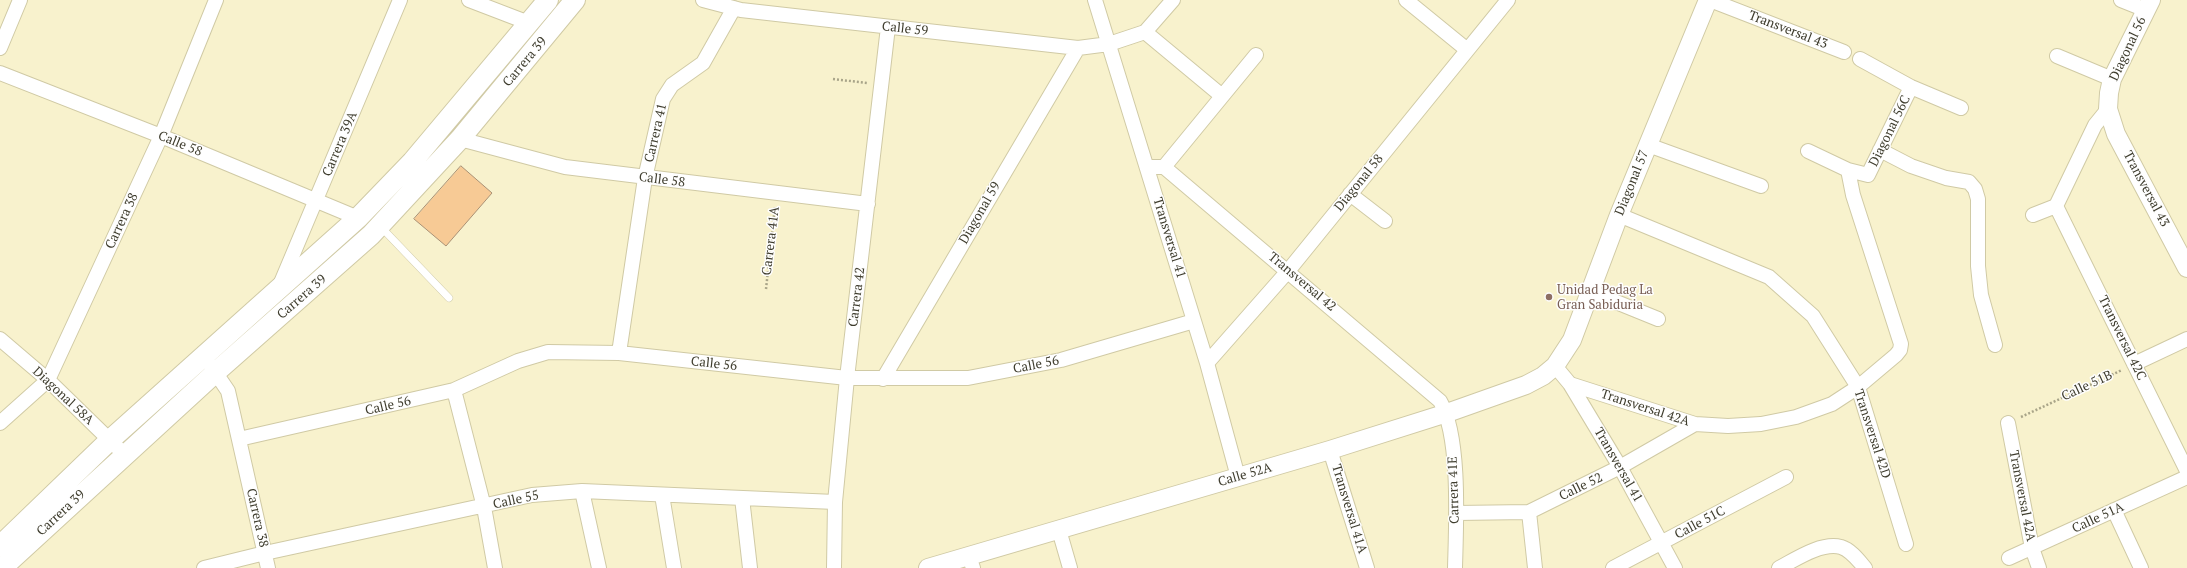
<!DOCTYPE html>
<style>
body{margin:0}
canvas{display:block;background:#f8f2cd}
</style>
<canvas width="2187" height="568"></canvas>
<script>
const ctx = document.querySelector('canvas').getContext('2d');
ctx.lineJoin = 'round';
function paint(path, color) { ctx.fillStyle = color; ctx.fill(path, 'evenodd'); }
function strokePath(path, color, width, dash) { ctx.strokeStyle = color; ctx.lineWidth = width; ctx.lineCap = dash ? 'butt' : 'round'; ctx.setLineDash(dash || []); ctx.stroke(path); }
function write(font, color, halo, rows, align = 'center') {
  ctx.font = font + ' "PT Serif",serif'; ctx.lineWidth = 3; ctx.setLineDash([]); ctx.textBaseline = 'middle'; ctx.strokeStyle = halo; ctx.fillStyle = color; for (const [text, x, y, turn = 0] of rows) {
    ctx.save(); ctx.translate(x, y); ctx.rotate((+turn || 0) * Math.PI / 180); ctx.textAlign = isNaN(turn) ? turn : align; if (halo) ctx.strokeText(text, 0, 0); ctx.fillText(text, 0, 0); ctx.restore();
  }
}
const building = new Path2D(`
 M461,166L492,193L446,246L414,219Z`);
paint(building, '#f7ca95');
strokePath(building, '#a99175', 1);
const service = new Path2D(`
 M380,226L449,298`);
const minor = new Path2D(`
 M469,0L529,23
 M703,0L741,10L1078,48L1109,44L1145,32L1173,0
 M1095,0L1207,363L1238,477
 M1406,0L1466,49
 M1710,0L1844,52
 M2121,0L2146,10
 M1145,32L1222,96
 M0,48L20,0
 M2057,56L2112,79
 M1860,59L1911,87L1961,108
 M0,73L161,136L358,218
 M460,139L565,167L868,204
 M1648,145L1761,186
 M1880,150L1911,166L1946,178L1969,182L1975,189L1978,199V266L1981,295L1995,345
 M1808,151L1848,170L1868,175L1911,87
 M1147,167H1164L1440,401C1461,437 1456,526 1455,568
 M1164,167L1256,55
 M1350,194L1385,221
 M2056,206L2187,471
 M2056,206L2095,125L2108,109
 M1619,215L1769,277L1813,316L1858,387L1906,544
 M2033,215L2056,206
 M280,285L400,0
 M1589,291L1658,319
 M0,339L48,380L125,455
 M619,353L645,178L663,99L672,85L703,63L734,8
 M1207,363L1288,271L1508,0
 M2134,364L2187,339
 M211,366L228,391L268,568
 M1555,366L1570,384L1620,467L1675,568
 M883,379L1078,48
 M1570,384L1695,424L1728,426L1761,424L1796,417L1832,404L1858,387L1896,355L1900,350L1901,344L1853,195L1848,170
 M454,390L484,507L495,568
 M0,423L48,380L161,136L216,0
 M2008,423L2032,548L2039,568
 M239,439L454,390L518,361L548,352L619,353L847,378H968L1061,360L1194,321
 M1330,450L1367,568
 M582,491L599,568
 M662,495L674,568
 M742,498L750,568
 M2114,510L2141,568
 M1529,512L1535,568
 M1456,513L1529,512L1620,467L1695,424
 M1059,530L1070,568
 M969,556L973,568
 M2009,558L2187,477
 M204,568L265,553L532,495L582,491L835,502
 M834,568L835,502L847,378L888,27
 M1613,568L1786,477
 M1779,568C1796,559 1821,542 1841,547C1851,550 1859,561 1865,568`);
const tertiary = new Path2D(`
 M2151,0L2112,79L2109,93L2108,109L2116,134L2187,268
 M928,568L1330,450L1447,413L1526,385L1543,376L1555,366L1572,340L1619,215L1708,0`);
const secondary = new Path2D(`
 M0,546L110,440L358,218L412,162L548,0
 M2,568L216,372L371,235L460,139L575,0`);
strokePath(service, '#d0caa5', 8);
strokePath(minor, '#d0caa5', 16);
strokePath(tertiary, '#d0caa5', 20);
strokePath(secondary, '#d0caa5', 22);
strokePath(new Path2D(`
 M833,79L867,83
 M766,289L775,206
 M2021,417L2122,370`), '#a9a589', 2.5, [2, 2]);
strokePath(service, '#fff', 7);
strokePath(minor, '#fff', 14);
strokePath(tertiary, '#fff', 18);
strokePath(secondary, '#fff', 20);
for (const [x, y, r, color] of [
 [1549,297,4,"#8d6e63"]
]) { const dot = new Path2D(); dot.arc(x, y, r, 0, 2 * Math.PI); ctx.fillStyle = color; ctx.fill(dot); strokePath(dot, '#fefefe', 1.5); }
write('13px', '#3e3c2d', '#fefefe', [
 ["Calle 59",905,29,6],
 ["Transversal 43",1788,30,21],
 ["Diagonal 56",2128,49,-65],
 ["Carrera 39",525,62,-50],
 ["Diagonal 56C",1890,131,-64],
 ["Carrera 41",656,133,-77],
 ["Calle 58",180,144,22],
 ["Carrera 39A",340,144,-67],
 ["Calle 58",662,180,7],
 ["Diagonal 58",1359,183,-51],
 ["Diagonal 57",1632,183,-68],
 ["Transversal 43",2146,189,62],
 ["Diagonal 59",980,213,-60],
 ["Carrera 38",122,221,-65],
 ["Transversal 41",1169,238,73],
 ["Carrera 41A",771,241,-83],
 ["Transversal 42",1302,282,40],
 ["Carrera 39",302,297,-41],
 ["Carrera 42",857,297,-83],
 ["Transversal 42C",2122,338,64],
 ["Calle 56",714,364,6],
 ["Calle 56",1036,365,-11],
 ["Calle 51B",2087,386,-25],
 ["Diagonal 58A",63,396,43],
 ["Calle 56",388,406,-13],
 ["Transversal 42A",1645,408,18],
 ["Transversal 42D",1872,434,72],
 ["Transversal 41",1618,465,60],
 ["Calle 52A",1245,475,-16],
 ["Calle 52",1581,487,-26],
 ["Carrera 41E",1454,490,-92],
 ["Transversal 42A",2022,496,79],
 ["Calle 55",516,500,-12],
 ["Transversal 41A",1349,509,73],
 ["Carrera 39",61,513,-43],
 ["Carrera 38",257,518,77],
 ["Calle 51A",2098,518,-25],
 ["Calle 51C",1700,523,-28]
]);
write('13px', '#785e54', '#fefefe', [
 ["Unidad Pedag La",1557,290],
 ["Gran Sabiduria",1557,305]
], 'left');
</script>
